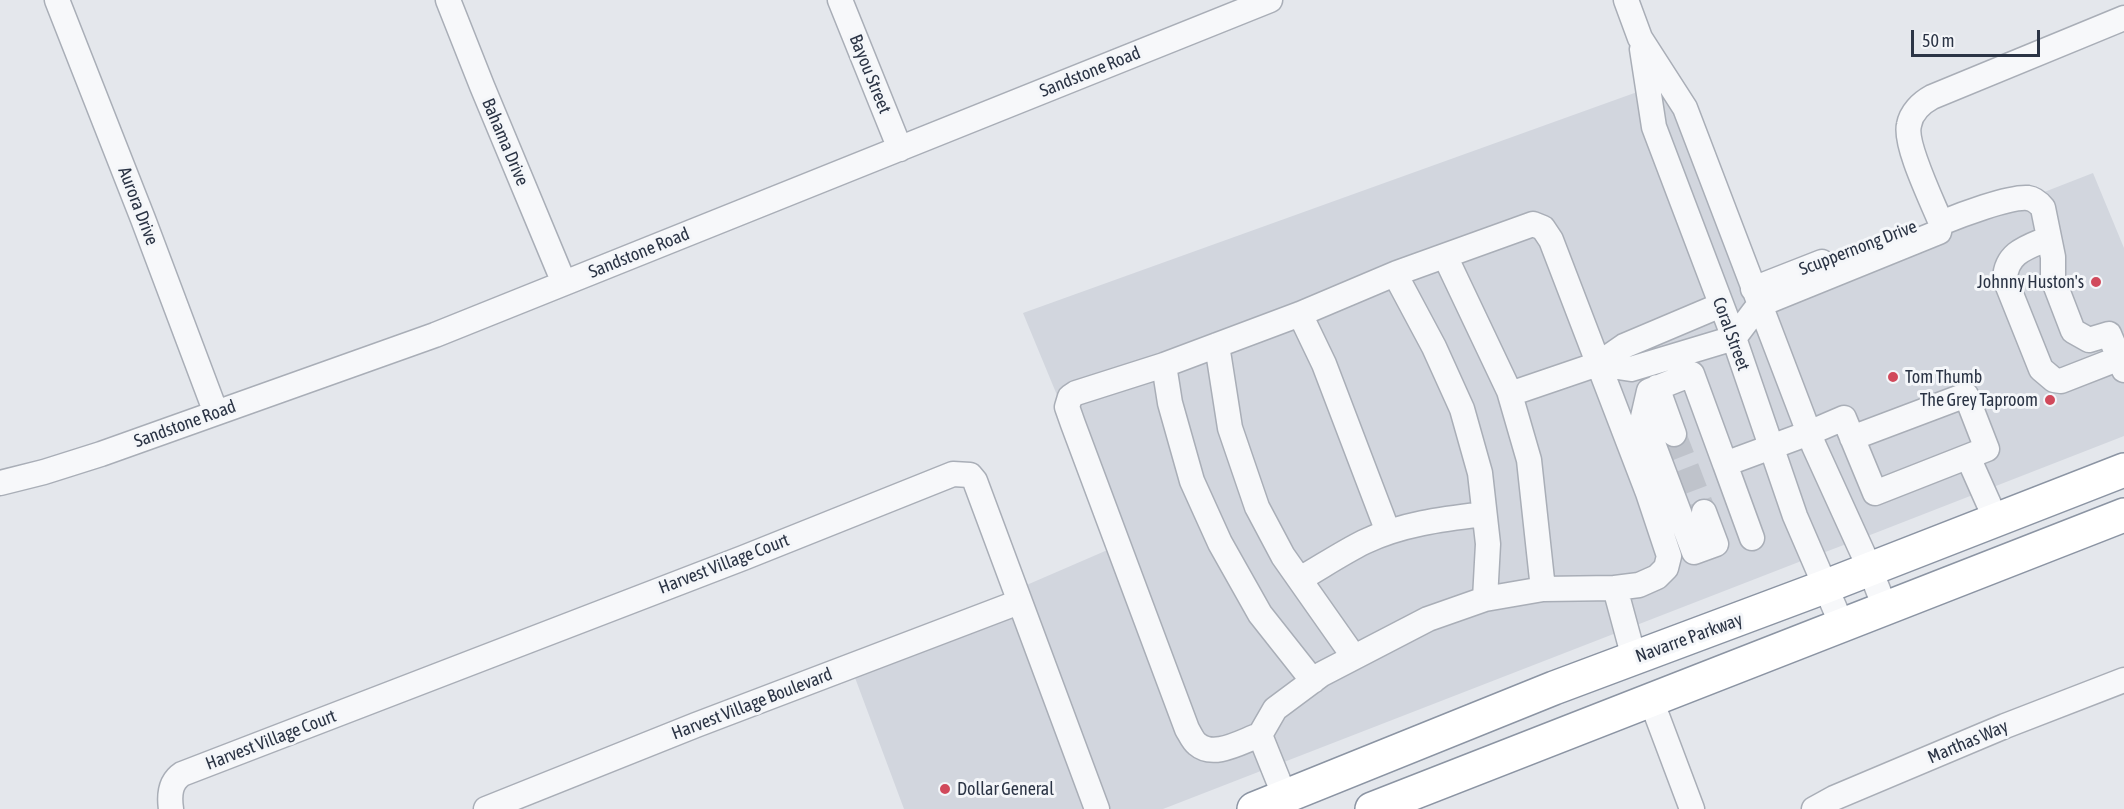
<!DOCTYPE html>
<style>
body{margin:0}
#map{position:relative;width:2124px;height:809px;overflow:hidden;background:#e4e7ec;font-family:"Asap Condensed",sans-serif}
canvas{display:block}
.scale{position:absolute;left:1911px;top:30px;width:129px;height:27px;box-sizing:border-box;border:3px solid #2b3445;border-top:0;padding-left:8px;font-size:18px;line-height:21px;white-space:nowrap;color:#2b3445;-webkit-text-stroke:4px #f4f6f9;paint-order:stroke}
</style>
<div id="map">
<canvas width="2124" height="809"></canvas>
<div class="scale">50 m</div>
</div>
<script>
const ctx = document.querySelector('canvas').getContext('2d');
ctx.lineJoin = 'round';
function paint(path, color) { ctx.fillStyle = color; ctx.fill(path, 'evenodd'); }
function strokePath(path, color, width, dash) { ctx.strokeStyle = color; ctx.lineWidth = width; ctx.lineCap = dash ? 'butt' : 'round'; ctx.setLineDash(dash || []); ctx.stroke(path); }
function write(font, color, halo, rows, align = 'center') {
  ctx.font = font + ' "Asap Condensed",sans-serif'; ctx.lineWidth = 6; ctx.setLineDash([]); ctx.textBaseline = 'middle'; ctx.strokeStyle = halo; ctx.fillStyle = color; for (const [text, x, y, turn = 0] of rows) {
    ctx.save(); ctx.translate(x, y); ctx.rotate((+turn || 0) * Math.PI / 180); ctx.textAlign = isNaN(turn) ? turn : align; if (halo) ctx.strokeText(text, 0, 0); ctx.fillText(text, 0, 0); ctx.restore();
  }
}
paint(new Path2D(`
 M1659,84L1677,112L1849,543L1820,554L1663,125Z
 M1640,91L1804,560L1163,809H1106L1022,587L1119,545L1023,313Z
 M2093,173L2124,248V436L1865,537L1771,311L1952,228Z
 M1014,614L1087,809H904L854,675Z`), '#d2d6de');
strokePath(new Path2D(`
 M1674,434L1704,512`), '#bfc3cb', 24, [24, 12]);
const minor = new Path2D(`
 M57,0L143,219L216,413
 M448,0L482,86L564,283
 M840,0L900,149
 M1626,0L1640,38L1685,108L1814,446L1870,569L1885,608
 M1642,49L1654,127L1734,338L1795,516L1842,625
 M1941,223C1933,203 1904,144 1909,125C1911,113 1921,103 1932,97L2124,18
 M1941,223C1958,216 2010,196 2028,198C2035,199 2039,203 2043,208L2053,257V279L2073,331L2089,340L2109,334L2124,370
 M2049,238C2028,247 2006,252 2005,279L2041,369L2054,380L2061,381L2120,358
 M1445,256L1509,391L1529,460L1543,589
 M1395,274L1434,347L1462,409L1480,473L1488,544L1485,599
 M1753,289L1822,262
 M1300,314L1324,364L1388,532
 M1217,345L1230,428L1257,507L1283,556L1354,657
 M1598,364L1631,369L1734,338L1759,305L1939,232L1941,223
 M1164,365L1170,403L1192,481L1220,543L1260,614L1313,681
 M1657,387L1674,434
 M1510,394L1598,364L1624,346L1721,305
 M1968,457L1996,520
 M1725,464L1752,538
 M0,483L44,472L101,454L435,335L1270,0
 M1704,512L1716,544L1694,552L1643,417L1649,391L1692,374L1725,464L1809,433L1844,418L1875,493L1987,449L1966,395L1852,438
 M1300,579C1321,567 1342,553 1364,542C1401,524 1443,519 1484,514
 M1651,700L1692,809
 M1260,735L1275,709L1322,674L1428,619L1485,599L1543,589L1615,588
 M1285,797L1260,735C1242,741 1214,759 1197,744C1193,741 1190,734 1187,729L1073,424L1067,407L1070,397L1076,393L1164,365L1300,314L1397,273L1533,224L1543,228L1551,240L1648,493L1669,556L1666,568L1657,577L1639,585L1615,588L1634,658
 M171,809C169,795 170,782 182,774L743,558L953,474L970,475L975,481L1097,809
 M486,809L696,725L1019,602
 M1814,809L1834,798L2005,726L2124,680`);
const highway = new Path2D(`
 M1254,809L1554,688L1824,587L2124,470
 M1372,809L2124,515`);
strokePath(minor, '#a9aeb7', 27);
strokePath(highway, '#8b94a3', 36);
strokePath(minor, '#f7f8fa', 24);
strokePath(highway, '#fff', 33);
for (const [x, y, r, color] of [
 [2096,282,6,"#d1495b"],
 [1893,377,6,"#d1495b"],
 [2050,400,6,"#d1495b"],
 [945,789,6,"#d1495b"]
]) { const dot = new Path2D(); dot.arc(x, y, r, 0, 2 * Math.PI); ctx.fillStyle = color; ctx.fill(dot); strokePath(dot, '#f4f6f9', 2); }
write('18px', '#2b3445', '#f4f6f9', [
 ["Sandstone Road",1090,72,-22],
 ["Bayou Street",870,74,68],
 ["Bahama Drive",505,142,67],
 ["Aurora Drive",138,206,69],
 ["Scuppernong Drive",1858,248,-21],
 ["Sandstone Road",639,253,-22],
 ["Coral Street",1731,334,70],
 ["Sandstone Road",185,424,-20],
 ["Harvest Village Court",724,564,-21],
 ["Navarre Parkway",1689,638,-20],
 ["Harvest Village Boulevard",752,704,-21],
 ["Harvest Village Court",271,740,-21],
 ["Marthas Way",1968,742,-23]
]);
write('18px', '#2b3445', '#f4f6f9', [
 ["Johnny Huston's",2084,282],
 ["Tom Thumb",1905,377,"left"],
 ["The Grey Taproom",2038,400],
 ["Dollar General",957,789,"left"]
], 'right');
</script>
